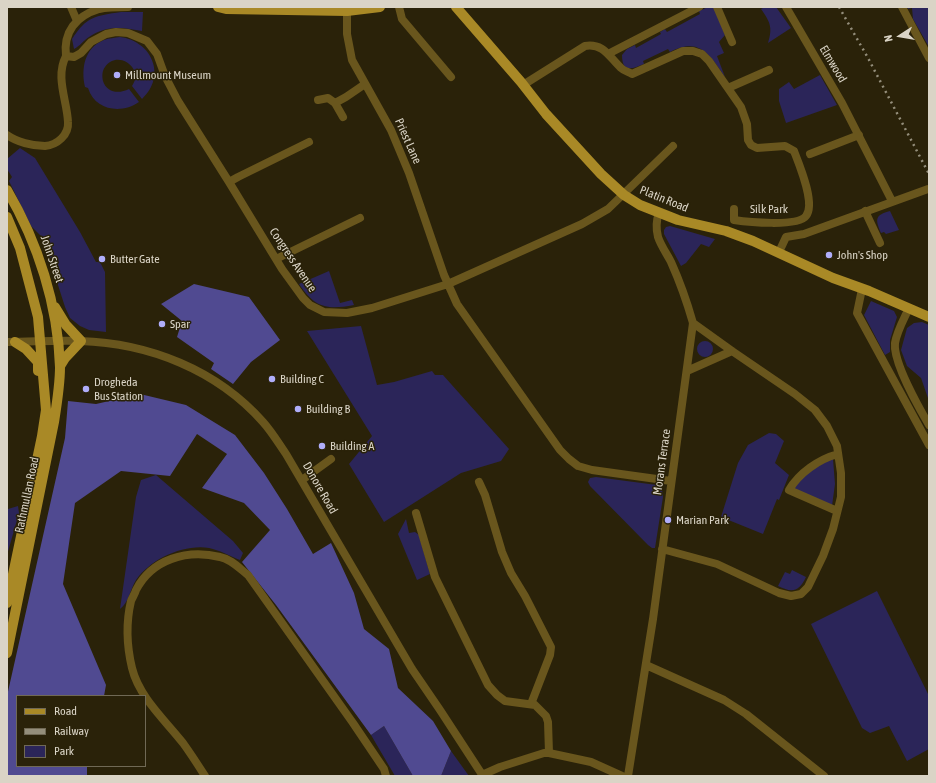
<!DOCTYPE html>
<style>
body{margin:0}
#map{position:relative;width:936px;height:783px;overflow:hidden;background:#2a2209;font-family:"Asap Condensed",sans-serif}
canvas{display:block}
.frame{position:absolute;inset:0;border:8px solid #dad4c6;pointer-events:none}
.legend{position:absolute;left:16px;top:695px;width:130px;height:72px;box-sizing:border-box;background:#2a2209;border:1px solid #706955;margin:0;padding:5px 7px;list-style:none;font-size:12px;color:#dad4c6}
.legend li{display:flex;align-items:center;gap:8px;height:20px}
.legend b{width:20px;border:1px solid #706955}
.north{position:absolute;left:880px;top:16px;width:40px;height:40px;-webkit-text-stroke:3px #2a2209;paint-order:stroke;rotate:258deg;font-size:11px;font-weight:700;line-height:16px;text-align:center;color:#dad4c6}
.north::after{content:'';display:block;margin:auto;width:14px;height:18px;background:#dad4c6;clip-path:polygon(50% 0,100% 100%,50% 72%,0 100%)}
</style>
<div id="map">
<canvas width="936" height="783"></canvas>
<div class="frame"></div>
<ul class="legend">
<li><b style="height:5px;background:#a98926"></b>Road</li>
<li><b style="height:5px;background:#948e7b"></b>Railway</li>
<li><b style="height:11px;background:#2b2559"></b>Park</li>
</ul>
<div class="north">N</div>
</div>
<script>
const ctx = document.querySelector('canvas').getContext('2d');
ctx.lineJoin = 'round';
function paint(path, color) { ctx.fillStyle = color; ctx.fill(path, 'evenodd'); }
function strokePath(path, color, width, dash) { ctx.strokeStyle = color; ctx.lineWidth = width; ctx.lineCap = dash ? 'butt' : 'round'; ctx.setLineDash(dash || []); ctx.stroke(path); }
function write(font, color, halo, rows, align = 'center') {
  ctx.font = font + ' "Asap Condensed",sans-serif'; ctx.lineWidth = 3; ctx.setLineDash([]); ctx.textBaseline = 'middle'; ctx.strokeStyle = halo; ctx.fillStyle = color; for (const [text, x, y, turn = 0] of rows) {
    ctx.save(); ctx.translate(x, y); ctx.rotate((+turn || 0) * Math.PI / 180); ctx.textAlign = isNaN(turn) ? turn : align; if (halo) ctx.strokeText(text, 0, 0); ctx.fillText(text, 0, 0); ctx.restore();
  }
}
paint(new Path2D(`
 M708,7H714L725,35L719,42L724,53L717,56L725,77C709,54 700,37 670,52L668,49L643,61L644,64C632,69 622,73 622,55L627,49L635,45L636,48L661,34L660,32L665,29L667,32L700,14L699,11Z
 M765,7H776L791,28L768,43C773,27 770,22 761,9Z
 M907,7H929V47L913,19L912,8L908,9Z
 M121,12H143L142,31C123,27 106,25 89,37C84,40 80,46 74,49L72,39C87,16 95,16 121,12Z
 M120,37C152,41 167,76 142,99L132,86C145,68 117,49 105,67C102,71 102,76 103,81C107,93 119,94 129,89L139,102C122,114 95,111 88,88L85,87C81,69 84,48 104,40C109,38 115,38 120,37Z
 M820,75L837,105L786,123L779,101V89L789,82L794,89Z
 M20,148L35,158L80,232L96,262H100L105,272L106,332L89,330L80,326L70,318L65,307L43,238L31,226L9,181L12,177L7,169V159Z
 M890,211L899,230L886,234L884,232L881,233C875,219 875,215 890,211Z
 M670,226L715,239L709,247L701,244L686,263L681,266L664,234V230L666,227Z
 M329,271L340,303L352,300L354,305C327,310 315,308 299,284Z
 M871,301L894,311L897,317L890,340V352L885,355L864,315Z
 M922,322L929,325V401L921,378L907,366L901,350L907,328L914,323Z
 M361,326L377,385L394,382L432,371L435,375H443L509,449L501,461L461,473L384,522L349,464L372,436L307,331Z
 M697 349a8 8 0 1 1 16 0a8 8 0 1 1-16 0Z
 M769,433L776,434L784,441L775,463L789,475L779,500L777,499L763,534L721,517L738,463L748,445Z
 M829,458L833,459L835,484L832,506L796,491L794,486L799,479Z
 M156,475L233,541L243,553L240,560C230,556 219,550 209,548C183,544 151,559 136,580C130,590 129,602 120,609L136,497L141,480Z
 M596,477L657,485L662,490L663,497L655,548H652L648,545L590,486L588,482L590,478Z
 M18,506L19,513L7,555V514L8,509Z
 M406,519L409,533L415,532L419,535L430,574L417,580L398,534Z
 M792,570L806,577C799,592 792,593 778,586L785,572L790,574Z
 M877,591L929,696V749L907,761L889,726L870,733L862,728L811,624Z
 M384,726L413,776H395L371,735Z
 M451,751L469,776H441Z`), '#2b2559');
paint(new Path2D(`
 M194,284L249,297L280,340L251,362L233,384L211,369L214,363L177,337L182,321L161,304Z
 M140,394L186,405L235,435L264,473L287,509L313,554L331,543L354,593L364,629L389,649L398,688L433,721L451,751L441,776H413L384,726L371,735L276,605L242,562L270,530L244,503L202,488L227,454L197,434L170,476L121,471L75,503L63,584L106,685L104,696H17V766H87V776H7V696L65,438L68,401L96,404Z`), '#504a91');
strokePath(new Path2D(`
 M71,7L77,21
 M128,7C119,7 108,7 99,9C76,16 63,32 66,56L74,57L81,53L91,42L106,34L116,32L128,33L147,41L157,54L165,76L178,101L229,182L282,269L303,298L310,305L324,312L347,313L372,308L448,284L582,224L608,209L673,146
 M399,7L402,19L451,77
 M717,7L732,42
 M786,7L842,103L892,201
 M902,7L929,58
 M347,11V34L352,60L391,130L409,173L444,275L457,304L560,450L569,459L578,466L592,470L671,481
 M608,54L699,7
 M523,85L585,46C604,43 609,57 621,68C624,71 629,72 632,74L683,51H693L702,54L709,61L741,107L747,124L748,140L751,145L757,148L785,146L794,151C799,164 816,204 806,216C798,227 747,222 734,220V209
 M728,88L769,70
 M318,100L328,98L335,103L343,117
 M335,103L346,97L365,84
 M7,135C17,142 32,146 45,146C57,145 69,135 68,122C67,100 55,77 66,56
 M810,154L859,135
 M229,182L238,177L309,142
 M865,211L880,243
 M779,252L786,237L804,234L928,189
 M276,259L360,218
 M862,289L857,313L929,445
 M909,308C904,319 897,331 895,343C893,362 919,408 929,425
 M7,342C31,342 56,340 80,341C149,343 217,370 263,422C272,432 279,444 286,454L412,669L440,710L483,776
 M687,371L732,351
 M302,480L331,459
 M479,482L485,495L502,552L511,573L525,596L551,647L550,655L531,704
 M837,511L789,490C799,473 819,459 838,454
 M416,513L435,577L488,685L497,695L505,701L535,705L546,716L548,722L549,753
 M662,549L717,564L779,593L791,596L801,594L808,587L823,556L833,529L841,497V473L837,446L827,426L815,410L795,394L732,351L693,323
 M646,665L724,700L746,714L824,776
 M482,775L500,767L544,753H549L591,762L622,776
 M205,776C198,765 191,754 183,743C165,720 139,697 132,668C127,647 126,622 131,601C132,598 135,594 136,590C152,559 187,549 220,557C231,559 239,568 248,575L353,723L384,769L386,776
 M628,776L653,619L693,323C687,302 680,282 671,262C667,254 661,246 658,237C656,229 656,221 659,213`), '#69561d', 8);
strokePath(new Path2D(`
 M218,7L226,9L347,11L380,7
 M456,7L521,82L546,114L601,174L624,195L640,205L678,220L726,231L753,241L833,278L869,291L929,317
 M7,190C38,243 58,305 60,367C60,385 57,403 54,422L7,653
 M7,217L20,248L38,317L46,410L42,436L7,603
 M55,307L66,325L81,341L65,358L60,366
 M15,342L26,349L38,362V371`), '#a98926', 10);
strokePath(new Path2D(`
 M839,7L868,58L929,174`), '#948e7b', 2.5, [2, 4]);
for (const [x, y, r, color] of [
 [117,75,4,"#b0aefa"],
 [829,255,4,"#b0aefa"],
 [102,259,4,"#b0aefa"],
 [162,324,4,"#b0aefa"],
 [272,379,4,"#b0aefa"],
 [86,389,4,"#b0aefa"],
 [298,409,4,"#b0aefa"],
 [322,446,4,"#b0aefa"],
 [668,520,4,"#b0aefa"]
]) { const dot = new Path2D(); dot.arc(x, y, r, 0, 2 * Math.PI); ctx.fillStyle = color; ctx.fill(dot); strokePath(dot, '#2a2209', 1.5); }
write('12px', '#dad4c6', '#2a2209', [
 ["Elmwood",833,64,59],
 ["Priest Lane",408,141,66],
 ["Platin Road",664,199,22],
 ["Silk Park",769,209],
 ["John Street",52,259,71],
 ["Congress Avenue",293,260,56],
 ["Morans Terrace",662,462,-82],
 ["Donore Road",320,488,60],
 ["Rathmullan Road",27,495,-78]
]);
write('12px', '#dad4c6', '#2a2209', [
 ["Millmount Museum",125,75],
 ["John's Shop",837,255],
 ["Butter Gate",110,259],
 ["Spar",170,324],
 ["Building C",280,379],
 ["Drogheda",94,382],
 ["Bus Station",94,396],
 ["Building B",306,409],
 ["Building A",330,446],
 ["Marian Park",676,520]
], 'left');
</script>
